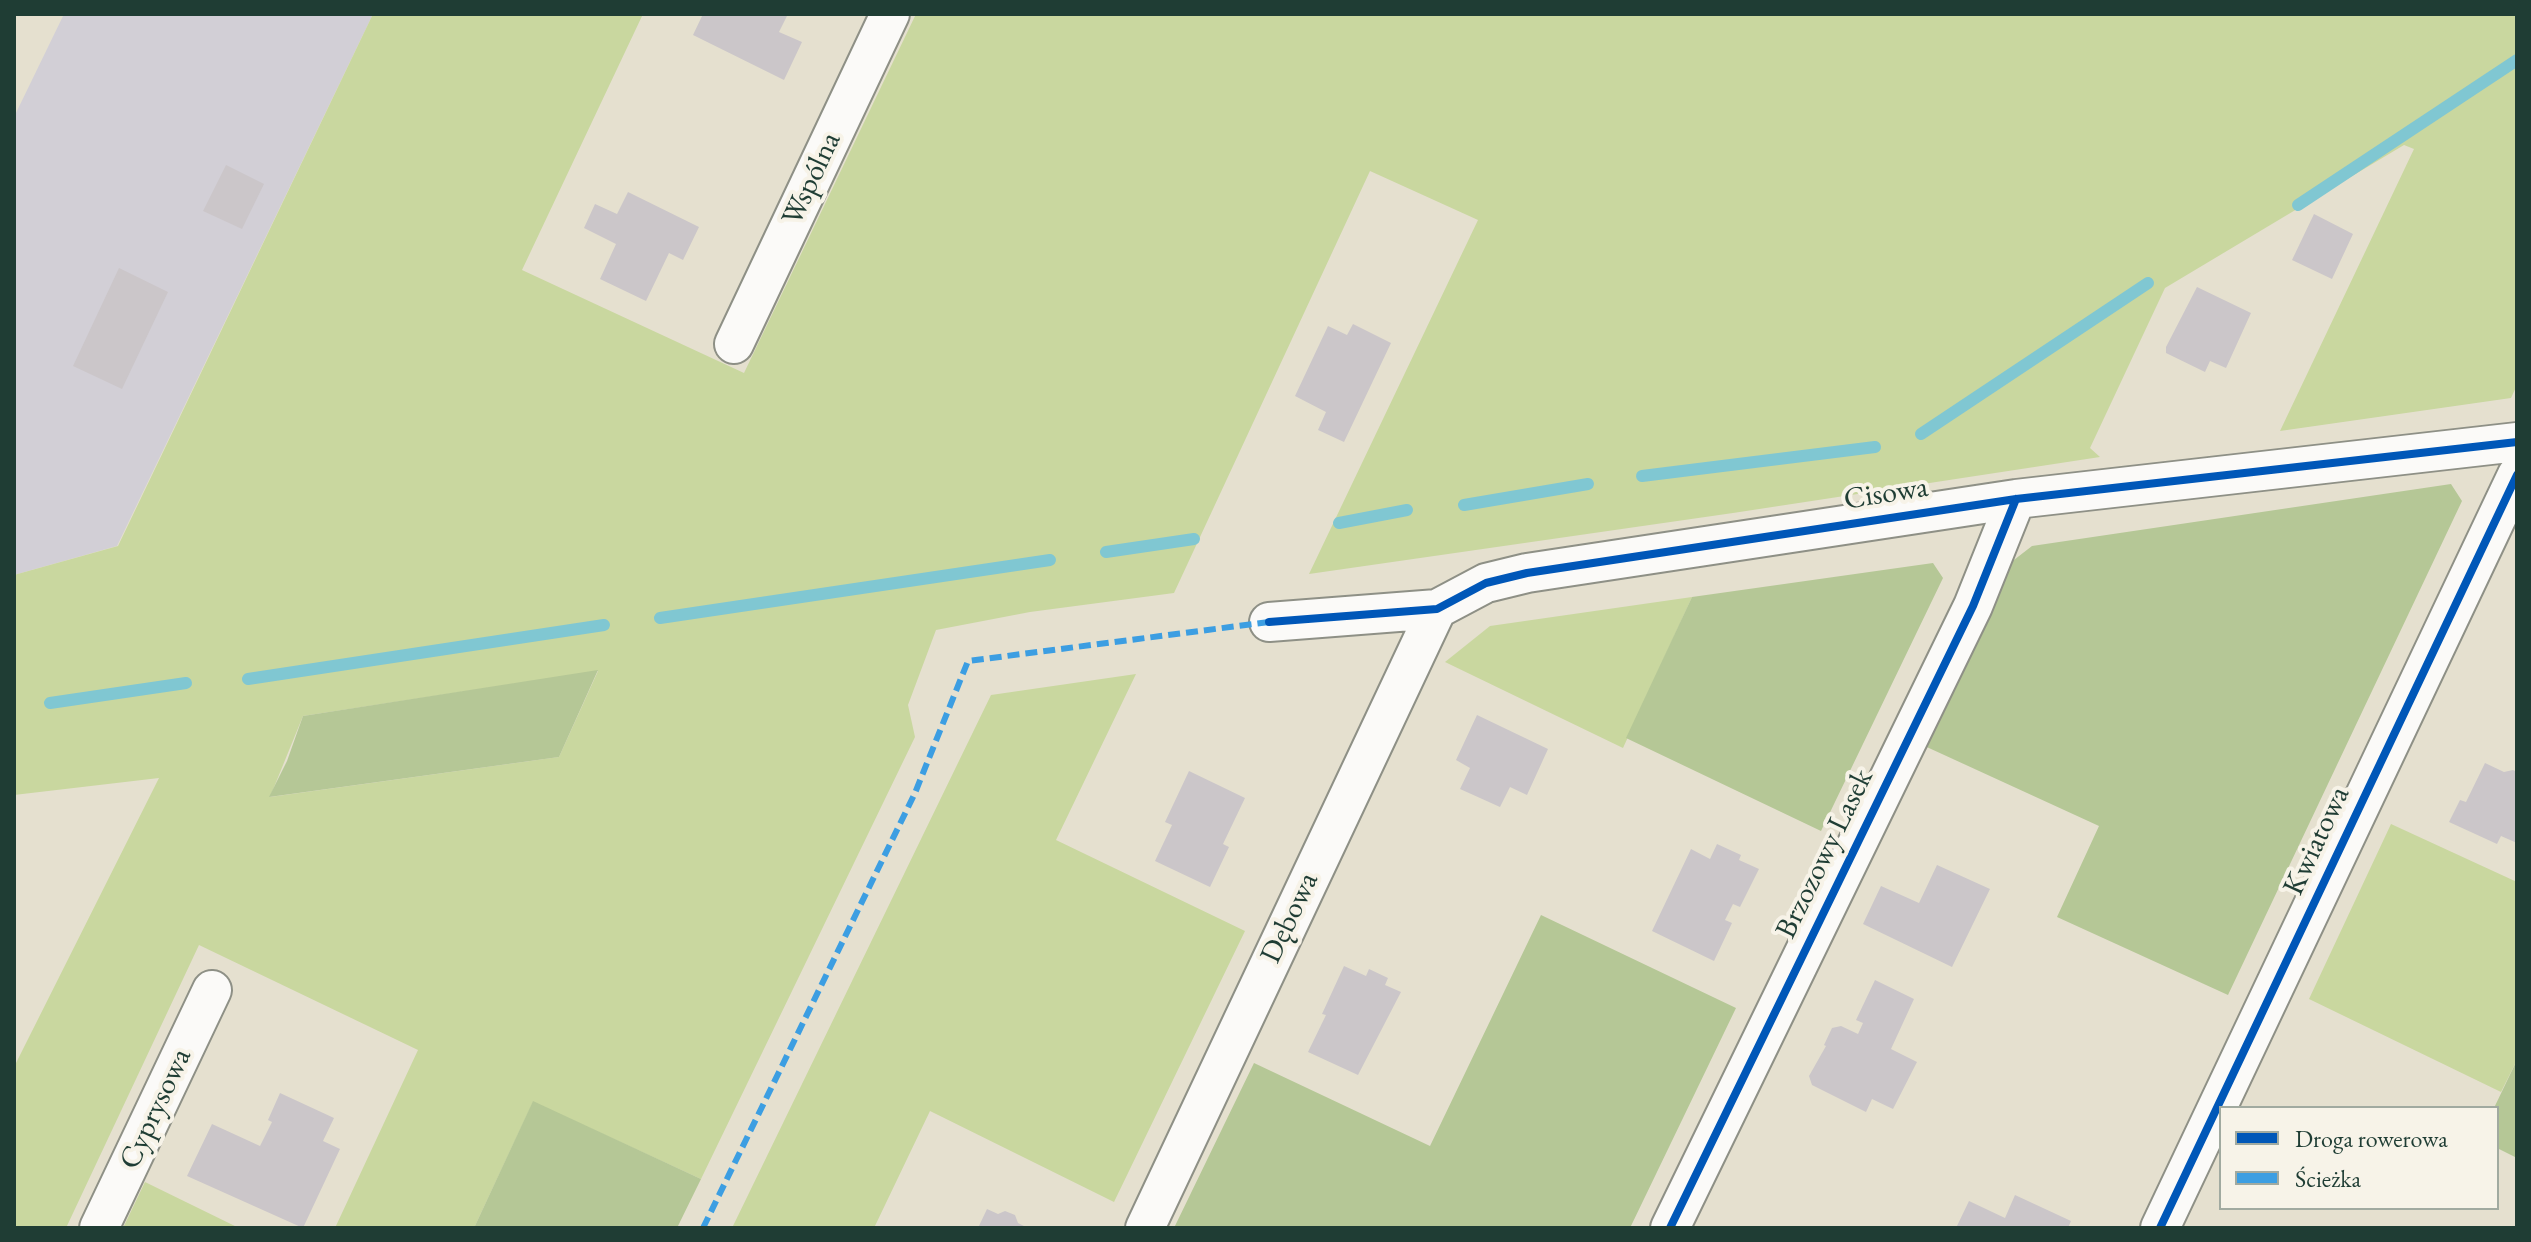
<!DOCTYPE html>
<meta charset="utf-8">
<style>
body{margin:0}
#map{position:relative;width:2531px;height:1242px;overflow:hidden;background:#e5e0cf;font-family:"EB Garamond",serif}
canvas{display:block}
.frame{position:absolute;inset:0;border:16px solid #1f3d34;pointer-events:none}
.legend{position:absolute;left:2219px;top:1106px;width:280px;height:104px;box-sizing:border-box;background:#f7f3e8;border:2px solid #a1aaa0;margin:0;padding:10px 14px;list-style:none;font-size:24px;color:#1f3d34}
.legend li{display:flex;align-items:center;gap:16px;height:40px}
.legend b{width:40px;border:2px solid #a1aaa0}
</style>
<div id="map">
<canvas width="2531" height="1242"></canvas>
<div class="frame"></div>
<ul class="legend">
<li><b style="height:10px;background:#0057b8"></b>Droga rowerowa</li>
<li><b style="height:10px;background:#3c9ee2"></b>Ścieżka</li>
</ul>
</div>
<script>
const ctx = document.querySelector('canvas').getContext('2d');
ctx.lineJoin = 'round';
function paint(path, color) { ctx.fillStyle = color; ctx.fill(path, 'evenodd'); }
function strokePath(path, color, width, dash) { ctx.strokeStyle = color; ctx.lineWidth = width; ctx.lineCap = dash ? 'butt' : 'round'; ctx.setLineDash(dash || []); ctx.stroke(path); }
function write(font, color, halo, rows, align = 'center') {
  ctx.font = font + ' "EB Garamond",serif'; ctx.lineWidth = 8; ctx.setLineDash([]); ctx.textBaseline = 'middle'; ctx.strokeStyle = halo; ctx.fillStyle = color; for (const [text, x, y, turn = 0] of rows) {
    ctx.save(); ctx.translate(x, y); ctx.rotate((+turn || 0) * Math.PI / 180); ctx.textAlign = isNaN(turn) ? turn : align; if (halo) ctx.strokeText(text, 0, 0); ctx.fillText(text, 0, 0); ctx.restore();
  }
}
paint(new Path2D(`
 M64,14H373L117,546L14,575V117Z`), '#d2cfd6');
paint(new Path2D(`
 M373,14H643L522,270L744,373L916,14H2517V385L2511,398L2280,431L2414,149L2404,145L2165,288L2090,448L2100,457L1733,513L1309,574L1478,220L1370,171L1174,593L1030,612L936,630L908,705L915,737L701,1179L533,1102L474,1228H335L418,1050L199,945L66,1228H14V1067L159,778L14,795V575L118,546ZM598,671L559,757L270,797L303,716Z
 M1692,597L1623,748L1445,662L1490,626Z
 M1136,674L1056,840L1245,931L1114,1202L930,1111L874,1228H732L991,695Z
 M2391,824L2517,882V1060L2501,1092L2309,999Z
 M145,1182L239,1228H123Z`), '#c9d79f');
paint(new Path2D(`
 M2451,484L2462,501L2228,995L2057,917L2099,826L1918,743L2001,570L2032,546Z
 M1933,563L1943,578L1821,831L1626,738L1692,597Z
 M598,670L559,757L269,797L287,761L303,716Z
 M1541,915L1736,1008L1630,1228H1174L1254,1063L1430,1146Z
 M2517,1060V1158L2497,1148V1108H2494Z
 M533,1101L701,1179L677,1228H474Z`), '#b5c796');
strokePath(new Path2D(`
 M2298,205L2517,60
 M1921,434L2148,283
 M1642,476L1875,447
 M1464,505L1588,484
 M1339,523L1407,510
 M1106,552L1194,539
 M660,618L1050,560
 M248,679L604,625
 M50,703L186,683`), '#80c7d2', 12);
paint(new Path2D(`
 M703,14H788L779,32L802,42L784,80L693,35Z
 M226,165L264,184L242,229L203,211Z
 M628,192L699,227L683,260L669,253L646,301L600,279L616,244L584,228L595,204L617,214Z
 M2314,214L2353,234L2332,279L2292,260Z
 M119,268L168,292L122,389L73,366Z
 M2197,287L2251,313L2226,368L2210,361L2205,372L2166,353V347Z
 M1353,324L1391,343L1344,442L1318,430L1326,412L1295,396L1328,326L1347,335Z
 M1477,715L1548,749L1527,795L1510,787L1500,807L1460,789L1470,768L1456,760Z
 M2485,763L2504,772L2513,770L2517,772V843L2501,836L2497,844L2449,822L2460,800L2466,802Z
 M1189,771L1245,798L1223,844L1229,847L1210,887L1155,861L1172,825L1165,822Z
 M1717,844L1741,855L1739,860L1759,869L1740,907L1733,904L1725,920L1732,923L1714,961L1652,931L1691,849L1710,859Z
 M1937,865L1990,889L1952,967L1863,924L1881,886L1919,903Z
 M1344,966L1366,976L1369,969L1388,978L1385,985L1401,992L1358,1075L1308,1052L1326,1015L1322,1014Z
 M1875,980L1914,999L1891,1049L1917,1062L1893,1109L1872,1099L1866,1112L1812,1085L1809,1076L1826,1046L1824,1045L1832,1028L1841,1026L1858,1034L1863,1023L1856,1020Z
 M280,1093L334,1118L323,1141L340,1149L303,1228L187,1176L212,1124L260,1146L272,1122L268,1120Z
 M2015,1195L2071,1221L2068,1228H1956L1969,1201L2005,1218Z
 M987,1209L998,1214L1005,1211L1015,1215L1018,1223L1028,1228H978Z`), '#cbc6c9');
const minor = new Path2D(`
 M734,344L890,14
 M1269,622L1437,609L1486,583L1527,573L2016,499L2517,442
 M99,1228L212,990
 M1145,1228L1437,609
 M1670,1228L1973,606L2016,499
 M2160,1228L2517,475`);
strokePath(minor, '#8e9086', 42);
strokePath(minor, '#fbfaf8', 38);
strokePath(new Path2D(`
 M703,1228L915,793L968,661L1269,622`), '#3c9ee2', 6, [12, 6]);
strokePath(new Path2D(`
 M1269,622L1437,609L1486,583L1527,573L2016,499L2517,442
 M1670,1228L1973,606L2016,499
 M2160,1228L2517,475`), '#0057b8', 8);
write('30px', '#1f3d34', '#f7f3e8', [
 ["Wspólna",812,179,-65],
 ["Cisowa",1886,494,-9],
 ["Kwiatowa",2317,841,-65],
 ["Brzozowy Lasek",1825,854,-64],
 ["Dębowa",1290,918,-65],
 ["Cyprysowa",156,1109,-65]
]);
</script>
